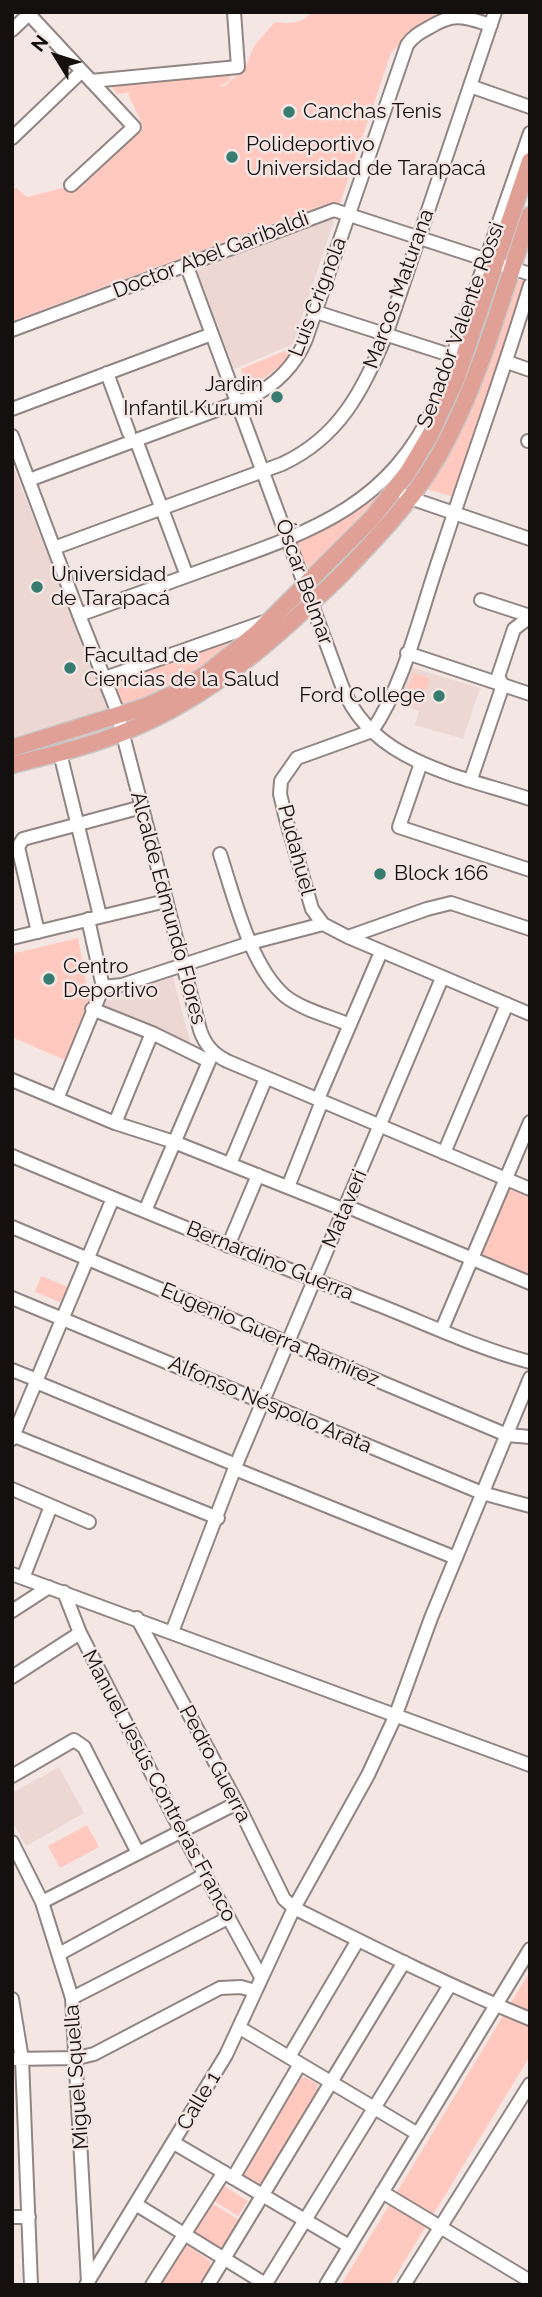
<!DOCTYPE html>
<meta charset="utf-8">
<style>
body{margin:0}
#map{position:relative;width:542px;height:2297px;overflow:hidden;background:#f3e6e3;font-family:Raleway,sans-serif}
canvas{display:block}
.frame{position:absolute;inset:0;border:14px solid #151010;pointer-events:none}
.north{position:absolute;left:21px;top:21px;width:70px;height:70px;-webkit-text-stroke:5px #f3e6e3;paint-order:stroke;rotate:308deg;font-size:19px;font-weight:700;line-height:28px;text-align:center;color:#151010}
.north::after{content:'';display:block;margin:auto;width:24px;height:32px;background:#151010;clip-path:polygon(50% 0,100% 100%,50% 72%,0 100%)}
</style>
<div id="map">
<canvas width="542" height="2297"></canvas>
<div class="frame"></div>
<div class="north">N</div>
</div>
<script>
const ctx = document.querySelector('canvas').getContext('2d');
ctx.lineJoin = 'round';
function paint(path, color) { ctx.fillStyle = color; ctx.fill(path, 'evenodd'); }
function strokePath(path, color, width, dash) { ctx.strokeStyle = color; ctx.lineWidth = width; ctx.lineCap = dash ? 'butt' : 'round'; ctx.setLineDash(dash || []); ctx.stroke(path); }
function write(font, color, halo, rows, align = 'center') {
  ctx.font = font + ' Raleway,sans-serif'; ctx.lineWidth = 5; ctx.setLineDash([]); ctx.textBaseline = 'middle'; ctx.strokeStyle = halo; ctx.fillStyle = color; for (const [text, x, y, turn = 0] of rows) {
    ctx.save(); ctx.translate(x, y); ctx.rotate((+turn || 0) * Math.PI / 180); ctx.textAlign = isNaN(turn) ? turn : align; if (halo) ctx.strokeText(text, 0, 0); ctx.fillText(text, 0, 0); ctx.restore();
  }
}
paint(new Path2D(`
 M330,218L334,221L293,344L234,369L197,271Z
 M12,464L110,710L12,740Z
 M410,667L480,688L463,739L415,725L419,711L398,704Z
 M173,977L191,1045L103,1010L107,998Z
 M59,1767L84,1813L26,1846L12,1821V1793Z`), '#edd7d3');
paint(new Path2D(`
 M312,12H440L418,26L391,53L340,203L326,204L12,321V191L16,188L27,197L63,188L70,193L143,126L128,94L134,92L117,94L108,81L231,72L230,80L219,87L225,86L246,66L254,46L275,22C291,24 301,24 312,12Z
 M516,280H522L528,284L457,498L427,489Z
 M294,347C286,366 263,378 246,390L241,369Z
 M415,451L376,505L311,574L295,542L355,507Z
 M248,630C207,667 174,684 124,706L113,680Z
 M413,673L430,678L421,706L404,701Z
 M107,725L112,731L34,753L33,749Z
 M78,938L90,1004L67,1061L12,1037V954Z
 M509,1189L530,1197V1277L483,1260L479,1255L505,1191Z
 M41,1276L68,1287L62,1303L35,1292Z
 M87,1825L99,1847L60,1868L48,1846Z
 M530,1971V2056L390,2285H341Z
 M305,2077L317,2084L319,2091L262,2186L257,2189L241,2180L240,2174L300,2078Z
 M221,2184L248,2201L238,2216L211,2199Z
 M210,2202L239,2220L224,2246L215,2248L194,2233V2227Z
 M187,2245L210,2261V2270L201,2285H159L182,2247Z`), '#ffc9bf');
const minor = new Path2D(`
 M27,12L134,127L71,185
 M12,30L29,14
 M91,81L238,67L234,12
 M470,86L530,107
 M12,138L82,71
 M186,264L342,686C371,763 461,776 530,799
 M316,312L453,356
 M12,330L334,210L530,274
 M507,362L530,370
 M107,373L129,433
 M12,409L212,334
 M12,436L79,615L116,708L200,1030C205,1045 213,1054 227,1061L530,1189
 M136,440L160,504
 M528,441H530
 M29,480L249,398C276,385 295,366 306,339L407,45C413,36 421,32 430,27C455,12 464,17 491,25
 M405,495L410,498L530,539
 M162,509L187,576
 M54,548L282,464C340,437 362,391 386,335L495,12
 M481,600L530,616
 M79,615C126,598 173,581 220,564C316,530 391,503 436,403L530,133
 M407,653L530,694
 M105,678L267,621
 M372,731L297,758L281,781L280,794L286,819L312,909L323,924L348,937L530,1014
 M372,731C406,681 421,610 441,553C470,463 503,375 530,285
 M60,753L100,916
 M421,763L399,827L530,870
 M471,779L503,685L498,677L514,629L530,617
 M220,854C234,896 250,966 285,996C303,1010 329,1016 350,1025
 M38,932L18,847L23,839L142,807
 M348,937L427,909L451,903L530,929
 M12,938L166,901
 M103,987L122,985L250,943L323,924
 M92,1009L152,1033L209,1061
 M12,1080L115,1123L174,1142L345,1210
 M57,1099L103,987L88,919
 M318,1099L381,952
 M115,1123L152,1033
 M444,1153L507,1004
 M12,1156C131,1206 251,1255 371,1302C423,1322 476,1348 530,1362
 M230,1164L266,1078
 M288,1187L322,1101
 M346,1206L530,1283
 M145,1211L213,1052
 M12,1227L507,1435L530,1437
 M228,1246L258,1175
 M12,1298L482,1493L530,1506
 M442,1329L530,1122
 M12,1370L37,1380
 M36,1382L236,1465
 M12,1435L218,1518
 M12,1439L113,1198
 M235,1469L456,1558
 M12,1489L89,1522
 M12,1574L530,1765
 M23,1578L51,1506
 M64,1592L80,1633L181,1831L261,1977
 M12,1611L49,1587
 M137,1618L237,1803L284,1899L294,1908C372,1947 449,1986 530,2019
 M172,1632L236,1465L442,978
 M12,1677L80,1633
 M12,1776L74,1740L84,1747L138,1853
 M12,1842L42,1902L72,1998L88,2282
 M42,1902L237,1803
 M59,1954L204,1875
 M72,1998L228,1918
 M12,1999L22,2059L31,2285
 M240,2028L418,2134
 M289,2057L358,1940
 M12,2059L77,2058L94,2054L220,1988L241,1987L255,1991
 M174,2143L349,2246
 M233,2178L300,2064
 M382,2192L530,2281
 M137,2205L267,2285
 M12,2217H29
 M86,2285L226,2055L294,1908L368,1775L395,1717L431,1618L530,1378
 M152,2285L224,2172
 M208,2285L404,1962
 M265,2285L450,1985
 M326,2285L530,1949
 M404,2285L530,2084`);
const major = new Path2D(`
 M12,748L144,707L173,694L206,674L257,633L372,518L408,472L430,435L457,377L530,161
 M12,765C51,755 92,746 129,730C212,696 278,637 341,575C381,534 422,491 448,438C484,368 504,289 530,215`);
strokePath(minor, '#918583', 16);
strokePath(major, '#c7c6c6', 19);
strokePath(minor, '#fff', 12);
strokePath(major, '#e1a095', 16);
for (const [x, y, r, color] of [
 [289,112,7,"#387c71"],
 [232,157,7,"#387c71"],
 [277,397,7,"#387c71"],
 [37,587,7,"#387c71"],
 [70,668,7,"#387c71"],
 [439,696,7,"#387c71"],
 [380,874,7,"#387c71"],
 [49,979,7,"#387c71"]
]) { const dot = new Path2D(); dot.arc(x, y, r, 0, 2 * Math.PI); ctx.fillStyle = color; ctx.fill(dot); strokePath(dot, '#f3e6e3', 2.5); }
write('21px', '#151010', '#f3e6e3', [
 ["Canchas Tenis",303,112],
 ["Polideportivo",246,145],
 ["Universidad de Tarapacá",246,169],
 ["Jardin",263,385,"right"],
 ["Infantil Kurumi",263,409,"right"],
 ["Universidad",51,575],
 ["de Tarapacá",51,599],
 ["Facultad de",84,656],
 ["Ciencias de la Salud",84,680],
 ["Ford College",425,696,"right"],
 ["Block 166",394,874],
 ["Centro",63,967],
 ["Deportivo",63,991]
], 'left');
write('21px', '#151010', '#f3e6e3', [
 ["Doctor Abel Garibaldi",211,255,-21],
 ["Marcos Maturana",399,289,-70],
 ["Luis Crignola",318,297,-69],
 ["Senador Valente Rossi",461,325,-70],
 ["Óscar Belmar",304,582,70],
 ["Pudahuel",296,850,75],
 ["Alcalde Edmundo Flores",168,908,75],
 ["Mataveri",345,1209,-67],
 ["Bernardino Guerra",270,1261,22],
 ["Eugenio Guerra Ramírez",270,1335,23],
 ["Alfonso Néspolo Arata",270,1405,23],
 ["Pedro Guerra",215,1764,62],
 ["Manuel Jesús Contreras Franco",159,1786,62],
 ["Miguel Squella",77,2077,-94],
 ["Calle 1",199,2101,-59]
]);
</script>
